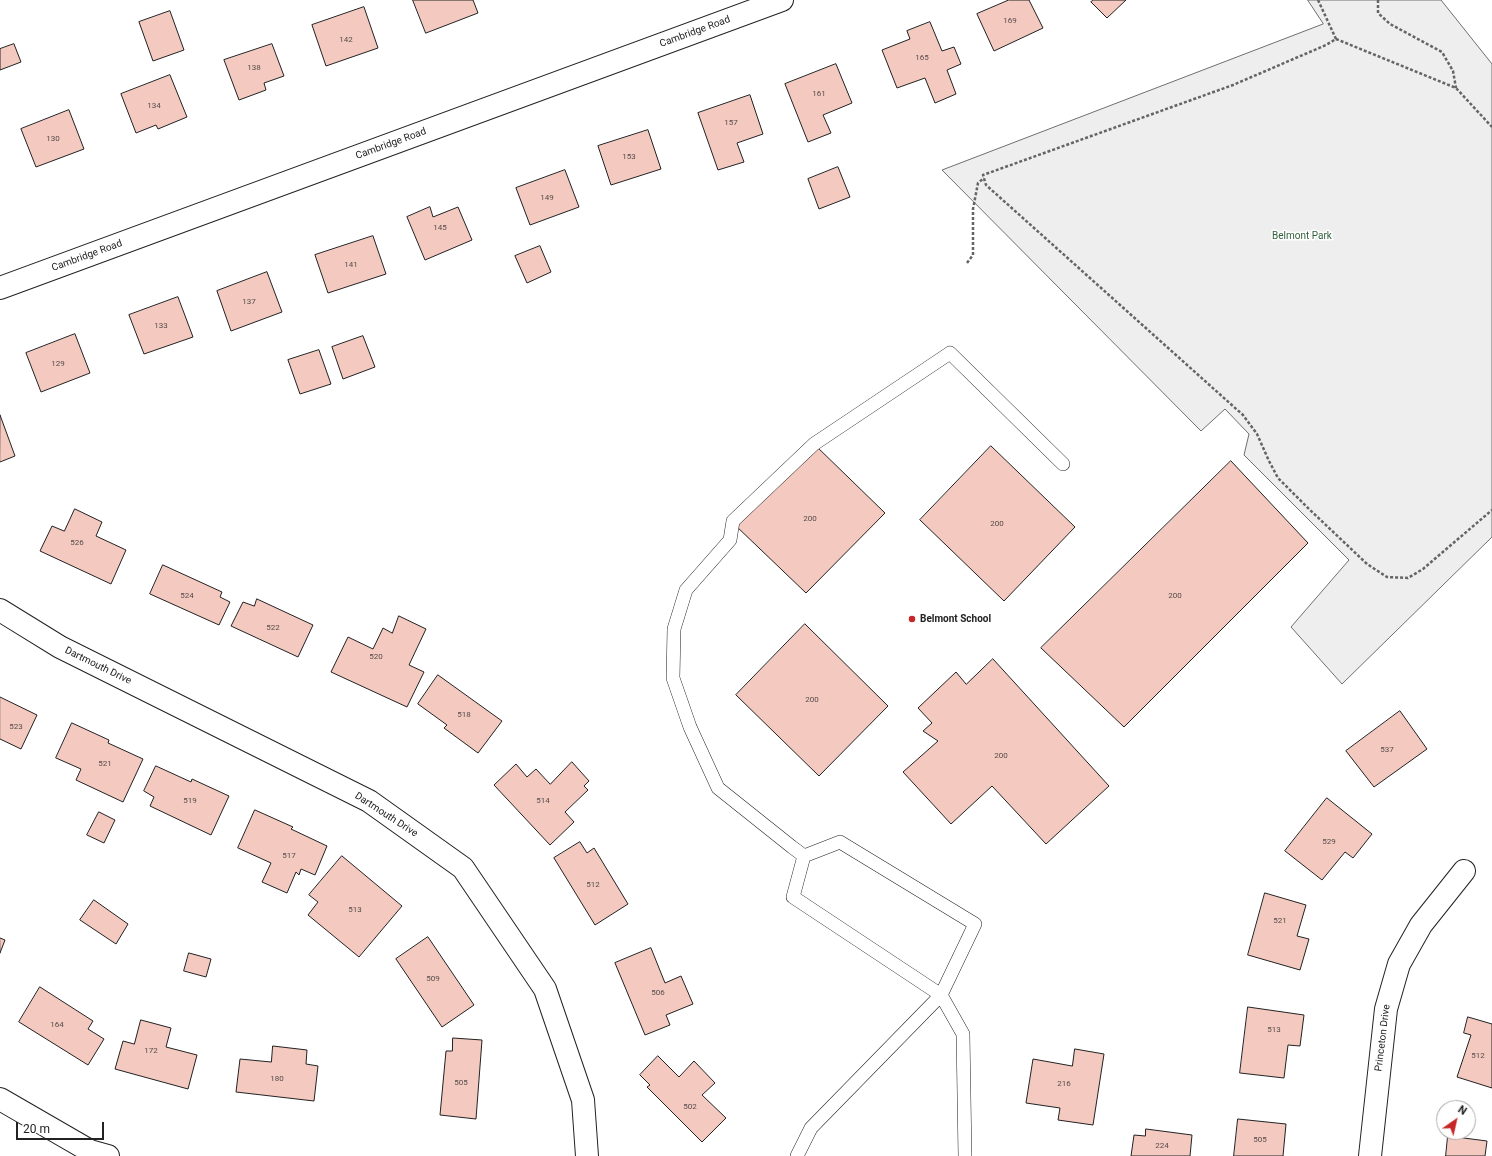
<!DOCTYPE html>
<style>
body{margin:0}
#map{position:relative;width:1492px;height:1156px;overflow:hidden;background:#fff;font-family:Roboto,sans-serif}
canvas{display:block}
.north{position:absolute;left:1436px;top:1100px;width:40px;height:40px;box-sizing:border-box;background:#fff;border:1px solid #a7a7a7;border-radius:50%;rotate:34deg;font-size:11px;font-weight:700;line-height:16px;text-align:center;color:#222}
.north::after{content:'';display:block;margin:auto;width:14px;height:18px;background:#c62828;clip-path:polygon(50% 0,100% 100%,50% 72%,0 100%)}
.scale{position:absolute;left:16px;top:1122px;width:88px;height:18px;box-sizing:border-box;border:2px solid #222;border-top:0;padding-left:5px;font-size:12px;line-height:14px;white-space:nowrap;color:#222;-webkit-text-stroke:3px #fff;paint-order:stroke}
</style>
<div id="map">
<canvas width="1492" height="1156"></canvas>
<div class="north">N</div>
<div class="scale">20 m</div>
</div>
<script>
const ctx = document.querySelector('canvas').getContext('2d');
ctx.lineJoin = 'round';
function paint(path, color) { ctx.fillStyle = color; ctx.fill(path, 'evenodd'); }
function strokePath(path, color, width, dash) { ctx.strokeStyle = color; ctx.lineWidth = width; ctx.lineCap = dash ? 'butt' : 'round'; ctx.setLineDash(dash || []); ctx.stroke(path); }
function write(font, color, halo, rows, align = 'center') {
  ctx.font = font + ' Roboto,sans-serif'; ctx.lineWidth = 3; ctx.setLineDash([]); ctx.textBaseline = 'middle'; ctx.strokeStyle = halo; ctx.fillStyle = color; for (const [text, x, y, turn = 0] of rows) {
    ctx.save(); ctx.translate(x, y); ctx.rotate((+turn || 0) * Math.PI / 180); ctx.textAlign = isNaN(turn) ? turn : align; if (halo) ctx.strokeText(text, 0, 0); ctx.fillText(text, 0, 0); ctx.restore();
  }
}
const green = new Path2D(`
 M1308,0H1441L1492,64V537L1342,684L1291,627L1349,560L1244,455L1249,434L1225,409L1201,431L942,170L1323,24Z`);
paint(green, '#eee');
strokePath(green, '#6f6f6f', 1);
const building = new Path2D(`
 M413,0H473L478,13L426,33Z
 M1009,0H1029L1043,28L994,51L977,14Z
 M1094,0H1126L1107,18L1091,2Z
 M364,7L378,48L326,66L312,25Z
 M170,11L184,50L153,61L139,22Z
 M930,22L942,51L954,47L961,64L947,70L956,94L935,103L925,78L897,88L882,50L910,39L907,31Z
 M14,44L21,62L0,70V49Z
 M272,44L284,76L264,83L266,90L239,100L224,60Z
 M836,64L852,103L823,115L831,133L808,142L785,84Z
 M170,75L187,117L158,129L156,125L136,133L121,94Z
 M750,95L763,134L737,143L744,162L718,170L698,113Z
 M69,110L84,149L36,167L21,129Z
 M648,130L661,169L611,185L598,146Z
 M838,167L850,197L819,209L808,179Z
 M565,170L579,207L530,225L516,188Z
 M430,207L433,217L458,207L472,240L425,260L407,217Z
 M373,236L386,274L328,293L315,255Z
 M540,246L551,272L527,283L515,256Z
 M267,272L282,312L231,331L217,291Z
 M178,297L193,337L144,354L129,315Z
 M75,334L90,373L41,392L26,353Z
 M363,336L375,367L343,379L332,347Z
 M319,350L331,384L300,394L288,360Z
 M0,415L15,456L0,462Z
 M814,444L885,513L806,593L735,525Z
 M991,446L1075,527L1004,601L920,520Z
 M1231,461L1308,543L1124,727L1041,648Z
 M75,509L102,522L96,536L126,550L111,584L40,551L52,526L64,531Z
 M163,565L222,592L220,597L230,602L219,625L150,594Z
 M257,599L313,625L298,657L231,626L243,602L254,606Z
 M399,616L426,629L409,665L424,672L407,707L331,672L348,637L373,649L383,628L392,633Z
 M805,624L888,706L819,776L736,695Z
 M993,659L1109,786L1046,844L992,786L951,824L903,772L938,741L923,731L932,723L918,708L956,672L966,684Z
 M438,675L502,721L478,753L444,728L447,725L418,704Z
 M0,697L37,715L21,749L0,739Z
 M1400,711L1427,749L1374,787L1346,751Z
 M72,723L109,740L108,743L143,759L123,802L76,780L81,769L56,758Z
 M572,762L589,781L584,786L588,790L565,812L574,822L550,845L494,785L516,764L527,777L536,769L550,784Z
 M156,766L191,782L192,779L229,796L211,835L150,806L154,797L144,791Z
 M1327,798L1372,834L1353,858L1345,852L1322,880L1285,851Z
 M255,810L293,827L291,829L327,846L315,875L301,869L299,875L296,872L287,893L262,882L271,863L238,848Z
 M99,812L115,820L104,843L87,835Z
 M580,842L587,853L594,848L628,904L595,925L554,858Z
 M342,856L402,906L359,957L308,915L318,902L309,895Z
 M1265,893L1306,905L1297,936L1309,939L1300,970L1248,955Z
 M94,900L128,924L116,944L80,920Z
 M428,937L474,1005L442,1027L396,959Z
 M0,938L5,940L0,953Z
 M651,948L665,983L681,976L693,1004L666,1015L670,1025L645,1035L615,963Z
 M189,953L211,959L206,977L184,971Z
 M40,987L93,1021L88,1029L104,1039L88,1065L19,1022Z
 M1248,1007L1304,1015L1300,1046L1288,1045L1284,1078L1240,1073Z
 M1468,1017L1492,1024V1088L1457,1077L1471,1035L1464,1033Z
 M141,1020L171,1028L166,1047L197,1055L188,1089L115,1069L123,1041L134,1044Z
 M453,1038L482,1040L476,1119L440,1115L446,1051H452Z
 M273,1046L307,1050L306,1064L318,1066L314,1101L236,1092L240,1059L271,1062Z
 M1075,1049L1104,1054L1093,1125L1058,1120L1060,1108L1026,1103L1033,1059L1072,1066Z
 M658,1056L679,1077L694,1061L715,1083L702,1095L726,1118L702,1142L647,1087L650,1085L640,1075Z
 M1238,1119L1286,1124L1283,1156H1234Z
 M1146,1129L1192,1135L1190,1156H1131L1134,1135L1145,1136Z
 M1448,1136L1487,1141L1485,1156H1446Z`);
paint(building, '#f3c9c0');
strokePath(building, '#222', 1);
const service = new Path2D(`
 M804,856L792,847L718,788L690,727L673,678L674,629L686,590L730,540L733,521L814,444L950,353L1063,464
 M804,856L793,897L941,995L963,1034L965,1156
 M797,1156L811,1128L941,995L975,924L840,842L804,856`);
const minor = new Path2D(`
 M0,288L782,0
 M0,610L60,647L369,801L463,868L545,989L583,1100L587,1156
 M0,1099L90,1151L108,1156
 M1370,1156L1386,1009L1399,964L1421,925L1464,871`);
strokePath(service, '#222', 14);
strokePath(minor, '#222', 24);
strokePath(new Path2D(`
 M1318,0L1336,39L1326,45L1233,85L983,175L986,185L1243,415L1257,434L1269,461L1278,478L1309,509L1367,564L1387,577L1408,578L1423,569L1492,510
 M1378,0V13L1390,24L1442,52L1453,71L1456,88
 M1336,39L1456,88L1492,127
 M967,263L973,255V209L978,183L984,178`), '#646464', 2.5, [3, 2]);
strokePath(service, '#fff', 13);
strokePath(minor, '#fff', 22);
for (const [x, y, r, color] of [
 [912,619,4,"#c62828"]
]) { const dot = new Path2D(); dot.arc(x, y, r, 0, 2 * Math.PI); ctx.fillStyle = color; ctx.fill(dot); strokePath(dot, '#fff', 1.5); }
write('8px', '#564c4a', null, [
 ["169",1010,21],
 ["142",346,40],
 ["165",922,58],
 ["138",254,68],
 ["161",819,94],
 ["134",154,106],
 ["157",731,123],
 ["130",53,139],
 ["153",629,157],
 ["149",547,198],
 ["145",440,228],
 ["141",351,265],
 ["137",249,302],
 ["133",161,326],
 ["129",58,364],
 ["200",810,519],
 ["200",997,524],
 ["526",77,543],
 ["524",187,596],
 ["200",1175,596],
 ["522",273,628],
 ["520",376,657],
 ["200",812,700],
 ["518",464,715],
 ["523",16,727],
 ["537",1387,750],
 ["200",1001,756],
 ["521",105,764],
 ["519",190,801],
 ["514",543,801],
 ["529",1329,842],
 ["517",289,856],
 ["512",593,885],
 ["513",355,910],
 ["521",1280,921],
 ["509",433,979],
 ["506",658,993],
 ["164",57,1025],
 ["513",1274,1030],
 ["172",151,1051],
 ["512",1478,1056],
 ["180",277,1079],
 ["505",461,1083],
 ["216",1064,1084],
 ["502",690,1107],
 ["505",1260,1140],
 ["224",1162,1146]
]);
write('10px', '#222', '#fff', [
 ["Cambridge Road",695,32,-20],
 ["Cambridge Road",391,144,-20],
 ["Cambridge Road",87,256,-20],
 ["Dartmouth Drive",98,666,26],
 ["Dartmouth Drive",386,815,33],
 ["Princeton Drive",1383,1038,-83]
]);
write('10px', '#2f5e38', '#fff', [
 ["Belmont Park",1302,236]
]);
write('bold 10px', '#222', '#fff', [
 ["Belmont School",920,619]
], 'left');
</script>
